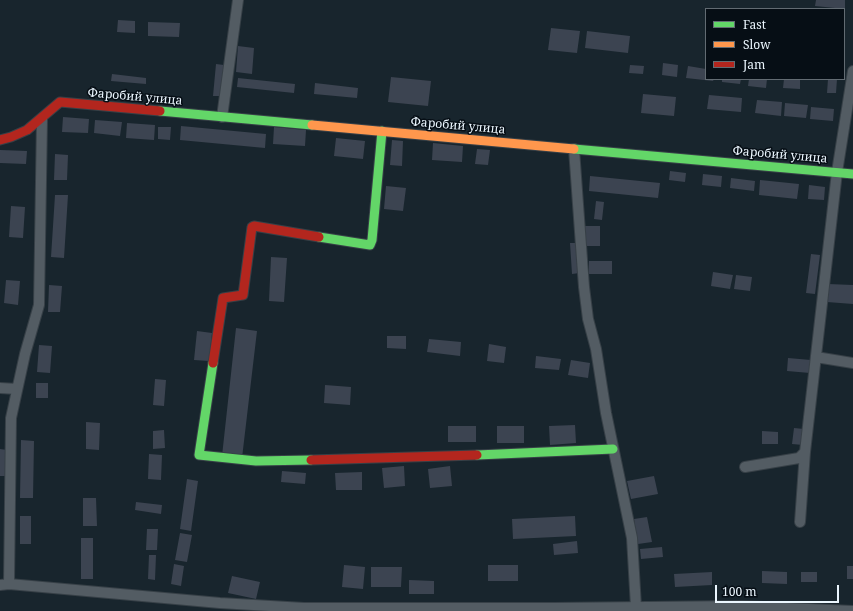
<!DOCTYPE html>
<meta charset="utf-8">
<style>
body{margin:0}
#map{position:relative;width:853px;height:611px;overflow:hidden;background:#18252d;font-family:"Noto Serif",serif}
canvas{display:block}
.legend{position:absolute;left:705px;top:8px;width:140px;height:72px;box-sizing:border-box;background:#060e15;border:1px solid #626b72;margin:0;padding:5px 7px;list-style:none;font-size:12px;color:#ebf6fe}
.legend li{display:flex;align-items:center;gap:8px;height:20px}
.legend b{width:20px;border:1px solid #626b72}
.scale{position:absolute;left:715px;top:585px;width:124px;height:18px;box-sizing:border-box;border:2px solid #ebf6fe;border-top:0;padding-left:5px;font-size:12px;line-height:14px;white-space:nowrap;color:#ebf6fe;-webkit-text-stroke:3px #060e15;paint-order:stroke}
</style>
<div id="map">
<canvas width="853" height="611"></canvas>
<ul class="legend">
<li><b style="height:5px;background:#63d668"></b>Fast</li>
<li><b style="height:5px;background:#ff974d"></b>Slow</li>
<li><b style="height:5px;background:#b3261e"></b>Jam</li>
</ul>
<div class="scale">100 m</div>
</div>
<script>
const ctx = document.querySelector('canvas').getContext('2d');
ctx.lineJoin = 'round';
function paint(path, color) { ctx.fillStyle = color; ctx.fill(path, 'evenodd'); }
function strokePath(path, color, width, dash) { ctx.strokeStyle = color; ctx.lineWidth = width; ctx.lineCap = dash ? 'butt' : 'round'; ctx.setLineDash(dash || []); ctx.stroke(path); }
function write(font, color, halo, rows, align = 'center') {
  ctx.font = font + ' "Noto Serif",serif'; ctx.lineWidth = 3; ctx.setLineDash([]); ctx.textBaseline = 'middle'; ctx.strokeStyle = halo; ctx.fillStyle = color; for (const [text, x, y, turn = 0] of rows) {
    ctx.save(); ctx.translate(x, y); ctx.rotate((+turn || 0) * Math.PI / 180); ctx.textAlign = isNaN(turn) ? turn : align; if (halo) ctx.strokeText(text, 0, 0); ctx.fillText(text, 0, 0); ctx.restore();
  }
}
paint(new Path2D(`
 M816,0H845V9L815,6Z
 M118,20L135,21V33L117,32Z
 M148,22L180,23L179,37L148,36Z
 M551,28L580,31L577,53L548,50Z
 M587,31L630,36L628,53L585,48Z
 M238,46L254,48L252,74L236,72Z
 M663,63L678,65L677,77L662,75Z
 M216,64L224,65L222,96H213Z
 M630,65L644,66L643,74L629,73Z
 M688,66L706,69V79H714L713,81L686,78Z
 M112,74L146,78V84L111,81Z
 M391,77L431,81L428,106L388,102Z
 M238,78L295,84L294,93L237,87Z
 M722,79H741L740,84L722,82Z
 M749,79H767L766,88L748,86Z
 M784,79L800,80V89L783,88Z
 M828,79H837L836,93H827Z
 M315,83L358,88L357,98L314,94Z
 M643,94L676,97L674,116L641,113Z
 M709,95L742,98L741,112L707,109Z
 M757,100L782,102L781,116L755,113Z
 M785,103L808,105L806,118L784,116Z
 M811,107L834,109L833,121L810,119Z
 M63,117L89,119L88,133L62,132Z
 M95,120L122,122L120,136L94,133Z
 M127,123L155,125L154,140L126,138Z
 M181,126L266,134L265,148L180,140Z
 M158,127H171L170,140L158,139Z
 M274,127L306,130L305,146L273,144Z
 M336,138L365,141L363,159L334,156Z
 M392,140L403,141L402,166L390,165Z
 M433,143L463,146L462,162L432,160Z
 M477,149L490,150L488,165L475,164Z
 M0,150L27,151L26,164L0,163Z
 M55,154L68,155L67,180H54Z
 M670,171L686,173L685,182L669,180Z
 M703,174L722,176L721,187L702,185Z
 M590,176L660,183L658,198L589,191Z
 M731,178L755,181L754,191L730,188Z
 M760,180L799,184L797,199L759,195Z
 M809,185L825,187L824,200L808,199Z
 M386,186L406,188L403,211L384,209Z
 M55,195H68L64,258L51,257Z
 M596,201L604,202L602,220L594,219Z
 M11,206L25,207L23,238L9,237Z
 M585,226H600V246H585Z
 M570,243H579L580,273L572,274Z
 M811,254L820,255L815,294L806,293Z
 M271,257L287,258L284,302L269,301Z
 M589,261H612V274H589Z
 M713,272L733,275L730,289L711,286Z
 M736,275L752,277L750,291L734,289Z
 M6,280L20,281L18,305L4,303Z
 M828,284L853,285V304L827,302Z
 M49,285L62,286L60,312H48Z
 M236,328L257,331L242,458L222,456Z
 M197,331L212,333L209,361L194,360Z
 M387,336H406V349L387,348Z
 M429,339L461,342L460,356L427,352Z
 M489,344L506,347L504,363L487,361Z
 M39,345L52,346L50,373L37,372Z
 M536,356L561,359L559,370L535,368Z
 M788,358L811,360L810,373L787,371Z
 M571,360L590,363L588,378L568,375Z
 M155,379L166,380L164,406L153,405Z
 M36,383H48V398H36Z
 M325,385L351,387L350,405L324,403Z
 M86,422L100,423L99,450L86,449Z
 M575,425L576,443L550,445L549,426Z
 M448,426H476V442H448Z
 M497,426H524V443H497Z
 M794,428L804,429L803,445L792,444Z
 M164,430L165,448L153,449V431Z
 M762,431L778,432V444H762Z
 M21,440L34,441L33,498H20Z
 M0,449L7,450L6,476H0Z
 M149,454L162,455L161,480L148,479Z
 M404,466L405,486L384,488L382,468Z
 M450,466L452,486L430,488L428,469Z
 M282,471L306,473L305,484L281,482Z
 M362,472V490H336L335,473Z
 M654,476L658,494L631,499L627,481Z
 M187,479L198,481L191,531L180,529Z
 M83,498H96L97,526H83Z
 M136,502L162,505L161,514L135,510Z
 M20,516H31V544H20Z
 M575,516L576,536L513,539L512,519Z
 M647,517L652,542L638,544L634,519Z
 M147,529H158L157,550H146Z
 M180,533L192,535L187,562L175,560Z
 M81,538H93V579H81Z
 M577,541L578,553L554,555L553,544Z
 M662,547L663,557L641,559L640,549Z
 M149,555H156L155,580L148,579Z
 M174,564L184,566L181,586L171,584Z
 M344,565L365,567L363,589L342,587Z
 M488,565H518V581H488Z
 M847,566H853V579H847Z
 M371,567H402L401,587H371Z
 M762,571L787,572V584L762,583Z
 M712,572V585L675,587L674,574Z
 M801,572H817V582H801Z
 M232,576L260,582L256,599L228,593Z
 M409,580L434,581V594H409Z`), '#3c4451');
const street = new Path2D(`
 M222,117L238,0
 M574,149L584,287L588,319L596,349L606,413L632,538L636,607
 M816,357L853,363
 M0,388L17,389
 M745,467L799,458L805,452
 M800,522L805,452L837,172L853,71
 M9,584L11,418L25,354L39,305L42,119
 M0,585L9,584L220,603L304,608H553L742,606L853,611`);
const fast = new Path2D(`
 M160,111L312,125
 M574,149L853,174
 M319,237L370,245L372,240L382,131
 M213,363L199,455L256,461L311,460
 M477,455L613,449`);
const slow = new Path2D(`
 M312,125L574,149`);
const jam = new Path2D(`
 M0,140L11,137L27,130L60,102L160,111
 M213,363L223,298L243,295L252,227L254,226L319,237
 M311,460L477,455`);
strokePath(street, '#374047', 12);
strokePath(fast, '#374047', 11);
strokePath(slow, '#374047', 11);
strokePath(jam, '#374047', 11);
strokePath(street, '#535c63', 10);
strokePath(fast, '#63d668', 9);
strokePath(slow, '#ff974d', 9);
strokePath(jam, '#b3261e', 9);
write('12px', '#ebf6fe', '#060e15', [
 ["Фаробий улица",135,97,5],
 ["Фаробий улица",458,126,5],
 ["Фаробий улица",780,155,5]
]);
</script>
